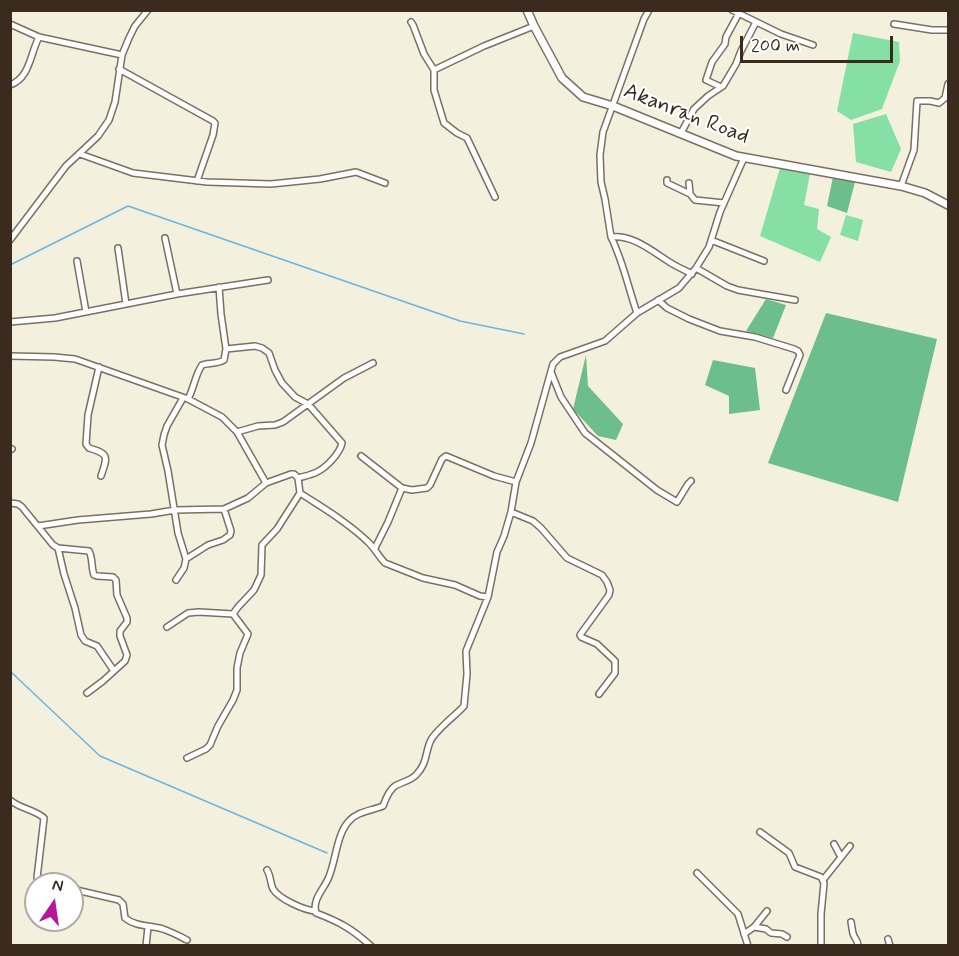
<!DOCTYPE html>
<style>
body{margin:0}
#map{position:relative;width:959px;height:956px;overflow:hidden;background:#f4f0de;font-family:Mynerve,sans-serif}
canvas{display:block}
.frame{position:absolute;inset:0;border:12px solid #3b2a1e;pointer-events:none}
.north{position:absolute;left:24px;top:872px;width:60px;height:60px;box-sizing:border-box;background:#fff;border:2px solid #b1aaa5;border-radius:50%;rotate:13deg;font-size:16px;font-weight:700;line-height:24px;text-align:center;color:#3b2a1e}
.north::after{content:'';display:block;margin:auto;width:21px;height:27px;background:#b5179e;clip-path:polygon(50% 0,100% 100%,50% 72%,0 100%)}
.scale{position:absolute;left:740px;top:36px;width:153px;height:27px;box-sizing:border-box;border:3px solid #3b2a1e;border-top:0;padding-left:8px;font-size:18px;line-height:21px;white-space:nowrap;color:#3b2a1e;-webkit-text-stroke:4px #fff;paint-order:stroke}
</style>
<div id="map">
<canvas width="959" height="956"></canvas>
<div class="frame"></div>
<div class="north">N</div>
<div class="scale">200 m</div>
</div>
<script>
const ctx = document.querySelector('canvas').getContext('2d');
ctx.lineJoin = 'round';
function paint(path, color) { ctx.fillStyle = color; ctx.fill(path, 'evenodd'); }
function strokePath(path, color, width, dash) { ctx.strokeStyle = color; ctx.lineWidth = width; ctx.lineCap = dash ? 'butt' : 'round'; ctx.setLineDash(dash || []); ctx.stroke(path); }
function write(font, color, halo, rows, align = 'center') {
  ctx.font = font + ' Mynerve,sans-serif'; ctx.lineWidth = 4.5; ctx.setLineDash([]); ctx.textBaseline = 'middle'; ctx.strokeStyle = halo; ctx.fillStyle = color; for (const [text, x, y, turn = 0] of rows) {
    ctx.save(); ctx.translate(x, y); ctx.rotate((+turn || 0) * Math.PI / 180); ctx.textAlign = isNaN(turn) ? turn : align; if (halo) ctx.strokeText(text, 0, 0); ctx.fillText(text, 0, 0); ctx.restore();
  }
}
paint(new Path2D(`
 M853,33L899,42L900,61L882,109L851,120L837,111Z
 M886,114L901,149L891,172L856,162L853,124Z
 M780,168L810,174L804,205L819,209L817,229L831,237L820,262L760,236Z
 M846,215L863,220L858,241L840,235Z`), '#86dfa4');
paint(new Path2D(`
 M833,177L855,182L847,213L827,206Z
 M766,299L786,305L773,338L746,331Z
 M826,313L937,339L898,502L768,463Z
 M586,355L588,386L623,424L616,440L598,436L573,409Z
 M713,360L755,368L760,410L729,414V396L705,385Z`), '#6cbe8a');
strokePath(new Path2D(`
 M10,265L128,206L460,321L524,334
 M10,671L100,756L327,853`), '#69b5e2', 1.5);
const minor = new Path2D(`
 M732,10L781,34L813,45
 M411,22L413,25L424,54L434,70V90L444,123L457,133L467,138L495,197
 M10,24L39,37
 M894,24L932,30H948
 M119,69L213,121L215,123L213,135L197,181
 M434,70L484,46L534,26
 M10,85C30,78 30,54 39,37L122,55
 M721,87L706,80L712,62L725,44L726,37L739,13
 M681,133L694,109L708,96L723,86L736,64L741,51L756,22
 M80,154L133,173L207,182L271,184L320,179L356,172L385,183
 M667,180V183L690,194
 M689,183L690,194L695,200L724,203
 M901,186L914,150L917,101H930L939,103L945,98L948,84
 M611,237L605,199L601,182L600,155L603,132L644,19L649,10
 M165,238L177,294
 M10,240L66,166L98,136L109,120L115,102L122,55L129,38L135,26L148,10
 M711,240L764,261
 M118,248L126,304
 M77,261L86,312
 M696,268L727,286L738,290L795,300
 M658,300L667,308L689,319L720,331L755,337L794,349L798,351L800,355L786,390
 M637,313C628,287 623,261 611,237C633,234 653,252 671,263C677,267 685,270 692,274
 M10,322L55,318L177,294L268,280
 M226,349L255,346L262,348L269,353L275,370L282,383L295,397L308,404L342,443C340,453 327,467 317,472C311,475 305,476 298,478
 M10,356L54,357L75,359L188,399L222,417L237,432L266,483L291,474H294L298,478L300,493C323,508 347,522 367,541C375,548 378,556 385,563L423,578L455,585L480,596L488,597
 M99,367L88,415L86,444L89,448C109,454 108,456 101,476
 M551,372L561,397L585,433L657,490L677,502L688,484L691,481
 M188,399C194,388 195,375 202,365C208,363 218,364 224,360L226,349L221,314L219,287
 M237,432L258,426L275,425L283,422L344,378L373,363
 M10,448L12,449
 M361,456L402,488L412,490L427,488L430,485L442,459L446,456L494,476L516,482
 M10,503L18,504L22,507L53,545L58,548L89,551C93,558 91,567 94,575L97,576L113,577L116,580L117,595L127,618V622L120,631V636L127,655L125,661L103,681L87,693
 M511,512L533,521L541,528L567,558L602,575L607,582L610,590L609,595L580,635L581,637L597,644L615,661V673L599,694
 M38,526L78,520L151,514L175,510L224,509L248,498L266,483
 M58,548L64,574L75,608L81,635L85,641L97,646L114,671
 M375,548L388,522L402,488
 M186,559L208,545L223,540L230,535L231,531L224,509
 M176,580L184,568L186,559L178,533L168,471L162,445L164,435L167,426L183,398
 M167,627L188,613L199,612L233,614
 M187,758L206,749L210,745L218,726L233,700L237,690V668L240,653L248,634L233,614L238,607L254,590L261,575L262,545L277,529L300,493
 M10,800C20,809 34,809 44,818L37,878L39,882L48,884
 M760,832L789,853L795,867L821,877L824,883L821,914V946
 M834,844L841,857
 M267,870C271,876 270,883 273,889C279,899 304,910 315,911
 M697,873L738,914L748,946
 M823,880L850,846
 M72,889L119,900L123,904L125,918C136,927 150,925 163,929C172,932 179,936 187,940
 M851,922C852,926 852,932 854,936C856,940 858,941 858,946
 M754,927L766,929L771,933L782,934L787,937
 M744,934L754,927L767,911
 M888,939L890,946
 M146,946L148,927
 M371,946C352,929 340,922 316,913C312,900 323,890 328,879C336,862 336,835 349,821C358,811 371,811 383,806C386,799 388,791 395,786C402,782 410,781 416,775C428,763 425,751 431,740C437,729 455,716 464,706L467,674L466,651L488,597L497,552L504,536L511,512L516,482L531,443L553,364L560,357L605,341L637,313L679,288L696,268L709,247L720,212L744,158`);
const major = new Path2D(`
 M527,10L534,26L562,78L583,97L613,106L736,156L901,186L925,193L948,205`);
strokePath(minor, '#7c6f61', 8);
strokePath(major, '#7c6f61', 10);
strokePath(minor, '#fff', 5);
strokePath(major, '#fff', 7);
write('22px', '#3b2a1e', '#fff', [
 ["Akanran Road",686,115,21]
]);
</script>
